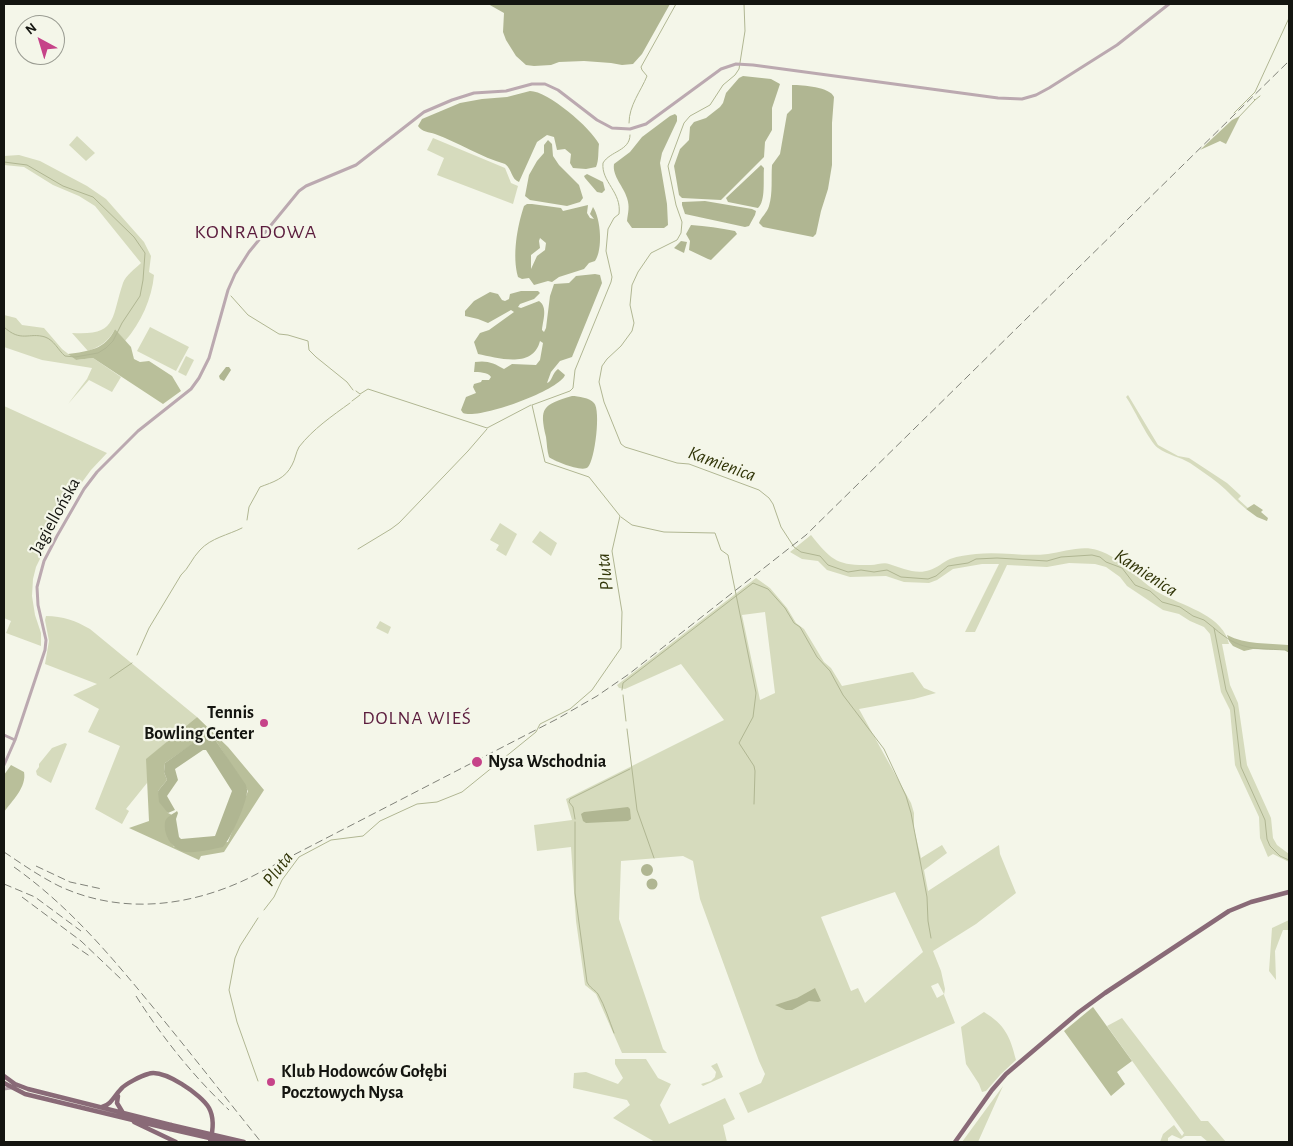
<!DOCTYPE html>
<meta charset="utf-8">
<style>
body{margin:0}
#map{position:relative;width:1293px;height:1146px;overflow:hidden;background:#f4f6e9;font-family:"Alegreya Sans",sans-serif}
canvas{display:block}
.frame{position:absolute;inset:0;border:5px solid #141510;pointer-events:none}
.north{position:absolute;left:15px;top:15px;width:50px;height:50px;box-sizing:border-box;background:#f4f6e9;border:1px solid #9a9c92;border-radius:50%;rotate:321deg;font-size:14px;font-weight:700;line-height:20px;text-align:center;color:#141510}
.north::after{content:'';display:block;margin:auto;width:18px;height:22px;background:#c64389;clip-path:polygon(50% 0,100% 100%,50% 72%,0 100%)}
</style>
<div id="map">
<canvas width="1293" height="1146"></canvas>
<div class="frame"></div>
<div class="north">N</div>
</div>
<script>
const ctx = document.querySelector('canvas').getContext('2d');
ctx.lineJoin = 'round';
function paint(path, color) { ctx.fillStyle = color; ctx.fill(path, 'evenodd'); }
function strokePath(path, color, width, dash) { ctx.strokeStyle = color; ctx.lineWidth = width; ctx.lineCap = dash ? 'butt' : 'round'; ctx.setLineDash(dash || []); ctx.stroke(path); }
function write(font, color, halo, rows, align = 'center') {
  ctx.font = font + ' "Alegreya Sans",sans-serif'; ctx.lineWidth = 4.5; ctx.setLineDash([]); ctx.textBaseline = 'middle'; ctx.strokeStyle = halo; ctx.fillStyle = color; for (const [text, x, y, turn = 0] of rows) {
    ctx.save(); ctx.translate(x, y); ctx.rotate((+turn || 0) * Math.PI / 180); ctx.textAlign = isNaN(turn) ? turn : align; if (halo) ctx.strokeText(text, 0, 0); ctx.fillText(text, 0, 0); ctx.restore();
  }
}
paint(new Path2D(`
 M77,136L95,153L86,161L69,145Z
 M433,138L505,168L511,183L518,186L513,204L437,175L444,158L427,150Z
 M19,155L40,161L87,186L106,199L144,242L151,256L149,272L154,275C152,298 141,323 125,341L115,329C108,342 101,346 88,351L72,333C118,336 111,318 123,283C126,275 135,269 141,263L95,206L79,196L53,185L24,167L4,165V156Z
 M4,315L16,318L22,325L44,328L62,349L76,360L93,358L121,377L112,392L89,380L68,404L87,379L92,368L42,360L4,347Z
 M150,327L189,347L176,371L137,351Z
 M186,356L194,360L186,376L178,372Z
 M1128,395L1158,445L1178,456L1189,458L1227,483L1239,494L1241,496L1238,499L1248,508L1246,509C1236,501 1228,491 1218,483C1209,476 1199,469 1190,463C1180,457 1168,455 1158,448C1149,441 1135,411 1128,400L1126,397Z
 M4,406L107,453L91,470L77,489L73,491L36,567L33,579L32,596L35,615L41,633V646L6,633L11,621L4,618Z
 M500,523L517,534L506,556L496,550L499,545L490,540Z
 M540,531L557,543L551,556L532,542Z
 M811,535C831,560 837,566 871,565C877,565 884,562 889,564C902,568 916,575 930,570C937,568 943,562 950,559C958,556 968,555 976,554C1000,551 1024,557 1048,554C1063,552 1082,545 1097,550C1124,558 1140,584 1165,596C1187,607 1224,617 1229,644H1222L1230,685L1238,703L1247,765L1271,818L1273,838L1277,845L1289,854V862L1273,854L1268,857L1260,838L1259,817L1235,765L1230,710L1221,692L1210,634L1204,627L1190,621L1179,614L1163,610L1127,586L1120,577L1106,567L1095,564L1069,563L1047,567L1007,565L975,632H965L999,564H982L953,569L937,580L929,583L904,582L886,576L850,577L827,570L818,561L802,559L790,552Z
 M756,578L770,588L787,608L796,623L804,629L824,662L831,668L842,686L913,672L924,688L936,693L914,699L859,709L911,803L914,813V829L921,858L942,845L947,853L924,870L928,891L999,845L1000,854L1016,893L976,924L933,951L941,971L945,989L944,995L955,1023L748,1113L739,1093L761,1083L765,1074L759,1061L700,899L693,861L683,856L621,861L619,919L663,1049L667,1053H622L596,994L585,985L576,921L571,847L537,851L534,825L572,820L566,799L724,720L681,664L625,689L619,688L617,685ZM765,612L775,693L760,700L742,615ZM895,892L923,952L865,1003L858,988L851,991L821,917ZM938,983L944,994L937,998L931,986Z
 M46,616C63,616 76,621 90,629L197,717L147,759V783L126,809L129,811L122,824L95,809L120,746L88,732L99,709L73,695L97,684L45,664L49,641L45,620Z
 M380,621L391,627L388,634L376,628Z
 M65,743L67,744L51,783L37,775L36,771L39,767V764L52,748Z
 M1289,920V930H1283L1275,951L1276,980L1269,971L1272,928Z
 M984,1012C1005,1025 1010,1036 1016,1060L1001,1074L986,1091L982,1092L979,1084L966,1064L961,1027Z
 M1122,1018L1201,1121H1208L1226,1142H1208L1201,1136H1185L1181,1139L1172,1135L1168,1138V1142H1160L1163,1134L1174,1125L1182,1136L1184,1133L1107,1026Z
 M615,1059H646L658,1078L671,1084L660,1105L669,1124L725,1098L735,1119L723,1125L727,1142H655L613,1118L630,1105L627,1100L573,1088L574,1073L586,1072L618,1084L623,1078L615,1064Z
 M717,1063L723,1077L703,1086L701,1084L711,1081L715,1077L716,1072L711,1066Z
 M1003,1086L978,1142H962Z`), '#d6dbbd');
paint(new Path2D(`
 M1240,116L1226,144L1220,141L1200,150L1232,120Z
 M115,329L131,347L134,359L140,362L149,361L172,376L181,391L163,404L93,358L76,360L68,354C89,351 105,350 115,329Z
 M1254,504L1263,510L1261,512L1268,518L1267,521L1257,517L1246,509Z
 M1227,635C1246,645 1268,643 1288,645L1289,653L1285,650L1253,649L1244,651L1233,646L1229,641Z
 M197,717L228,747L264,790L224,852L201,856L199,860L129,828L149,821L146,759ZM208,738L216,741L248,791L228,842L174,847L167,836L168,818L172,815L168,813L158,791L167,780L164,772L165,763L200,739Z
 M11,765L24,772C27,787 12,801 4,812V775Z
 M1093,1007L1132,1061L1117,1072L1125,1084L1111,1096L1064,1031Z`), '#b9bf9a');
paint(new Path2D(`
 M488,4H670L642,54L633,64L622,65L611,63L584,61L559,62L551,65L534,66L526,65L516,56L506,40L503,32L504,13Z
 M743,76L771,79L780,84L772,108V130L765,142L764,157L721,200L682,198L679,195L674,166L680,149L689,140L690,127L694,122L706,118L720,107L723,103L726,93L739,78Z
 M792,85C803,85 830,87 834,97L832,123V165L828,189L821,211L816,234L813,237L763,227L759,223C761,217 767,213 769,206C773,193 771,178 772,165L780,154L787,114L792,109Z
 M530,91C548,91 591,128 599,144C598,151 599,161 596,167L586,169L573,168L570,163L571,154L565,149L557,150L554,137L547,135L537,142L519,182C511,179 512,169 505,164C481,157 459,143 435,134C429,132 422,132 418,126L422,119L460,103L482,99L507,97Z
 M675,114L677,116V121L662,153L660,163L667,204L668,225L664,228H632L627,221C628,212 630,207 627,198C624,187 612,176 614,164L630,152L642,137L670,116Z
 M548,140L552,144L553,156L559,165L579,185L583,198L580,202L567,206L530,200L525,196L529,175L537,161L544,153V145Z
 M761,165L764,168C763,179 766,201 758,208L728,202L726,198Z
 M587,174L603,182L605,190L602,193L597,192L585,178L584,176Z
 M705,201L752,209L756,211L755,215L749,226L745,227L685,214L682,205V202Z
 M532,204L561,208L563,211L588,205L587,213L590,218L594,219L590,214L593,207C601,219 603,250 595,261L589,263L584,269L559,277L552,282L548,281L534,285L529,278L522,279L518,277C512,256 517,227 524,206L527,204ZM540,238L546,243L545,250L537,256L531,269V255L540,248L539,241Z
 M691,225C706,226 720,228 735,231L737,234L711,260L708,259L689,250L690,241L686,234Z
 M681,241L687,242L684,253L674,248Z
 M595,274L600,275L602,283L572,357L560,361L551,372L547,383C552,382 552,373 558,369L565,375C560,390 479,420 463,413L461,410L466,397L476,393L473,387L474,384L481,382L482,380H489L491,377C488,372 478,372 474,372L475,362C487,360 494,363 504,369L512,364L536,365L540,360L543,343L540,341C533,369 498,358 478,354L474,342L480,333L489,330L514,312L511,310L488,323L478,319L465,316V311L474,301L490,292L498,294L502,300L505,301L509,299L510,294L521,291H538L540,293L534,299L520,304L518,307L521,308L539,301C548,307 543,320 542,330L544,332L546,328L550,296L554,284L569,283L576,276Z
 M226,367H229L231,370L224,381L220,379L219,376Z
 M572,396C578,396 590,398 594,403C601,410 595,460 588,467C583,473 554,461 549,457C547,451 547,444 546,437C539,407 543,405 572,396Z
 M200,738H208L216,741L246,785C246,787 248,790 247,792C246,805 231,838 223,847C212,849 198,853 187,852C173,851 163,836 165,822C166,817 173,814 177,811L178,813L176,819L179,837L181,839L215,836L232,791L206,750H203L175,769L178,780L167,796L175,810L168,813L159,802L158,791L167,780L164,772L165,763Z
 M628,807L630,809L631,819L628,821L586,823L583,821L581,814L584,812Z
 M641 870a6 6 0 1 1 12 0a6 6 0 1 1-12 0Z
 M646.5 884a5.5 5.5 0 1 1 11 0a5.5 5.5 0 1 1-11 0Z
 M815,988L821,1001L818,1002L809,1001L792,1010H786L775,1005L797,998Z`), '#b0b692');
strokePath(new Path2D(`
 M744,4L745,31L739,69L735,75L723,85L710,105L690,116L684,123L668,166L676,205L682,222L681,233L677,240L651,253L638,272L632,285L630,305L634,323L632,331L621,346L607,359L602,366L599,382L604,402L621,444L625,447L677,463L689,464L759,490L769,498L773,504L781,527L794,547L801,552L820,556L828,565L848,572L861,570L874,572L887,570L901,577L928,579L936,576L948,566L968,563L976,559L997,558L1047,561L1061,557L1092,555L1100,557L1106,562L1122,568L1135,585L1150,591L1162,602L1180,607L1193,616L1204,620L1214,628L1226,690L1234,707L1241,767L1265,820L1267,839L1270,846L1280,856L1289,860
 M1255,100L1260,96
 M1234,113L1255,92L1289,18
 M1237,119L1255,100L1254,99
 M629,123C629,105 641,91 647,76L642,70L641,67L676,4
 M4,162L27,165L63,186L93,197L134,237L145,253L143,280L140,296L122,323L113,341L106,348L98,353L75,357L65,356C58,350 54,340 45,337C29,332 21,343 4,327
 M231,296L248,315L279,334L288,335L308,341L309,350L316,357L347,382L353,390
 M356,391L360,394L368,389L487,428L531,405
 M352,401L360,395
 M621,517L632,525L664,532L715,533L721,550L728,555L756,693L753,717L739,743L754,766L755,771L754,804
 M247,520L249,507L260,487C273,482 285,479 292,465C295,460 296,452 299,447C313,429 332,416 350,403
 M358,549L391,529L399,523L468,451L487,429
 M1214,628C1240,651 1253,648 1285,650L1289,652
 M137,655L149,628L181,575C189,568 192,558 200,550C211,538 228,535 242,528
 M110,678L132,663
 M622,690L623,683L753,583L768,589L785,608L794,623L800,627L817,657L830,671L843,695L884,749L906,796L911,813L927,897L928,921L931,938
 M623,695L626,721
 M627,729L637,810L654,858
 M575,819L573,807L569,802L570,799L630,769
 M575,822V893L587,982C590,988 594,989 598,994C605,1006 609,1020 614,1033
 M264,910L274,897L282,880L299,857L331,840L363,836L380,821L417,804L437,802L462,792L536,732L540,724L570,709L592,690L621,648L622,612L612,551L620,516L589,477L545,462L532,405L570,391L573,388L575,370L611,282L612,277L606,251L608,229L614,218L619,214C622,192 601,182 603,163C610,151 630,151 630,135
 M258,918L240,946L235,958L229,990L237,1022L258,1081`), '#b0b692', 1);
strokePath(new Path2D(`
 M4,735L15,740
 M4,765L15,740L45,650L46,640L38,605L37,587L44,561L57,536L84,489L97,472L138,431L191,389L199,378L209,358L228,290L235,274L249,252L299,191L306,186L356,165L424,112L452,100L474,93L506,91L532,84H545L558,90L597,120L612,128L630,129L646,124L721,69L736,64L753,65L998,98L1022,99L1036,95L1049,88L1117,45L1169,4
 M4,1089L11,1088`), '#bba9b0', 3);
strokePath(new Path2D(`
 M4,1076L15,1084L28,1089L171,1125
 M4,1083L25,1094L170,1129
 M118,1096L117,1103L123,1113
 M102,1107C112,1104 114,1096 121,1089C125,1084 141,1076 148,1074C163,1068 202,1095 209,1108C215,1119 213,1131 210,1142
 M134,1122L176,1142
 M955,1142L992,1090L1006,1074L1079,1012L1105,993L1229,911L1251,902L1289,892`), '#896a77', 4.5);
strokePath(new Path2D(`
 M4,852C22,864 39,876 59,886C121,915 189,907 249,878L557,719L597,696L629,674L806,535L1289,61
 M36,866L70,882L102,889
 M14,867C69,906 110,955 152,1006C189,1051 225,1097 261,1142
 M4,884L35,897L81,931
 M22,897L81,941L122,980
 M72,944L91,957
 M136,996C162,1037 193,1076 229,1110`), '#808279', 1, [8, 4]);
strokePath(new Path2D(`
 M171,1125L244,1142
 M170,1129L227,1142`), '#896a77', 4.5);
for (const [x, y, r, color] of [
 [264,723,5,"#c64389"],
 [477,762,6,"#c64389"],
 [271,1082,5,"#c64389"]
]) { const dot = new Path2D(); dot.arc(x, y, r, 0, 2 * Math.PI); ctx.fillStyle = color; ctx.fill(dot); strokePath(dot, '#f4f6e9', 2); }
write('18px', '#141510', '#f4f6e9', [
 ["Jagiellońska",55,516,-61]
]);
write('bold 18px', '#141510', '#f4f6e9', [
 ["Tennis",254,713,"right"],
 ["Bowling Center",254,734,"right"],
 ["Nysa Wschodnia",488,762],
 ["Klub Hodowców Gołębi",281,1072],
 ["Pocztowych Nysa",281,1093]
], 'left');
write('italic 19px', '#313508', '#f4f6e9', [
 ["Kamienica",722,464,20],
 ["Pluta",605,572,-96],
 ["Kamienica",1146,573,33],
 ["Pluta",278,869,-53]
]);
ctx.letterSpacing = '1px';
write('19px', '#5b1c3d', '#f4f6e9', [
 ["DOLNA WIEŚ",417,718]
]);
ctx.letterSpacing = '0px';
ctx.letterSpacing = '1px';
write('20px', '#5b1c3d', '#f4f6e9', [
 ["KONRADOWA",256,232]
]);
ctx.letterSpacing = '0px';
</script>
